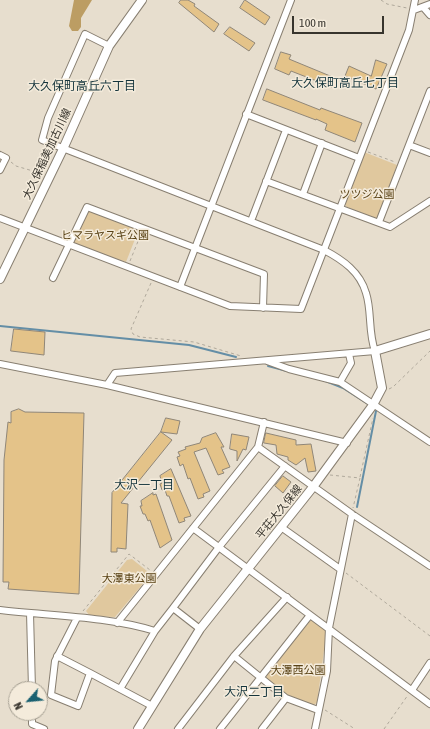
<!DOCTYPE html>
<meta charset="utf-8">
<style>
body{margin:0}
#map{position:relative;width:430px;height:729px;overflow:hidden;background:#e7dece;font-family:"Asap Condensed",sans-serif}
canvas{display:block}
.north{position:absolute;left:8px;top:681px;width:40px;height:40px;box-sizing:border-box;background:#f4ebdb;border:1px solid #a8a295;border-radius:50%;rotate:243deg;font-size:11px;font-weight:700;line-height:16px;text-align:center;color:#37342d}
.north::after{content:'';display:block;margin:auto;width:14px;height:18px;background:#186070;clip-path:polygon(50% 0,100% 100%,50% 72%,0 100%)}
.scale{position:absolute;left:292px;top:16px;width:92px;height:18px;box-sizing:border-box;border:2px solid #37342d;border-top:0;padding-left:5px;font-size:12px;line-height:14px;white-space:nowrap;color:#37342d;-webkit-text-stroke:3px #f4ebdb;paint-order:stroke}
</style>
<div id="map">
<canvas width="430" height="729"></canvas>
<div class="north">N</div>
<div class="scale">100 m</div>
</div>
<script>
const ctx = document.querySelector('canvas').getContext('2d');
ctx.lineJoin = 'round';
function paint(path, color) { ctx.fillStyle = color; ctx.fill(path, 'evenodd'); }
function strokePath(path, color, width, dash) { ctx.strokeStyle = color; ctx.lineWidth = width; ctx.lineCap = dash ? 'butt' : 'round'; ctx.setLineDash(dash || []); ctx.stroke(path); }
function write(font, color, halo, rows, align = 'center') {
  ctx.font = font + ' "Asap Condensed","Noto Sans JP",sans-serif'; ctx.lineWidth = 3; ctx.setLineDash([]); ctx.textBaseline = 'middle'; ctx.strokeStyle = halo; ctx.fillStyle = color; for (const [text, x, y, turn = 0] of rows) {
    ctx.save(); ctx.translate(x, y); ctx.rotate((+turn || 0) * Math.PI / 180); ctx.textAlign = isNaN(turn) ? turn : align; if (halo) ctx.strokeText(text, 0, 0); ctx.fillText(text, 0, 0); ctx.restore();
  }
}
paint(new Path2D(`
 M364,152L397,165L378,218H375L347,207L344,203Z
 M88,210L139,229L126,262L73,244L72,240Z
 M132,559L147,571V579L115,617L90,616L86,611L127,560Z
 M311,620L325,630L326,635L317,703L313,705L286,694L267,679L266,674Z`), '#e0c89e');
paint(new Path2D(`
 M74,0H92L81,18V27L78,31H72L69,26Z`), '#bc9d63');
strokePath(new Path2D(`
 M0,326L189,345L236,357
 M268,366L287,371
 M323,380L343,388L368,404
 M357,507L376,411`), '#648ea6', 2);
const building = new Path2D(`
 M181,0H188L195,4L194,6L219,24L214,32L179,3Z
 M245,0L270,17L265,25L240,8Z
 M230,27L255,43L249,51L224,34Z
 M281,52L291,55L289,59L335,78L332,87L291,71L289,75L275,69Z
 M376,60L387,64L376,89L345,76L349,66L371,76Z
 M267,89L320,110L321,108L362,123L355,142L325,130L327,124L316,119V120L263,100Z
 M14,329L45,332L44,355L11,351Z
 M19,409L25,412L84,413L79,594L8,589L9,582H3L4,460L8,422L11,423V412Z
 M166,418L180,421L177,434L161,432Z
 M161,432L172,440L121,503L128,504L126,549L117,548V552H111L112,493Z
 M216,433L224,447H221L230,467L222,470L224,473L218,475L206,448L194,452L210,491L203,494L204,497L198,499L190,478L188,479L183,464L180,466L177,457L180,456L178,452L186,449L185,447L200,443L202,438Z
 M266,433L296,440V445L311,444L316,471L308,472L305,458L296,465L288,460V457L277,454L276,445L264,443Z
 M232,434L249,437L246,450L243,449L237,461V451L230,449Z
 M171,469L191,516L184,518L185,521L179,523L169,496H167L165,490H162L160,484L162,483L160,476Z
 M283,476L291,482L283,493L275,486Z
 M153,493V495L156,494L172,540L160,548L150,520L148,521L145,514H143L140,506H142L141,501Z`);
paint(building, '#e4c389');
strokePath(building, '#8f8678', 1);
const minor = new Path2D(`
 M423,7L430,15
 M414,10L430,4
 M246,114L359,158
 M409,145L430,153
 M0,155L6,158L0,170
 M266,181L390,227L430,201
 M303,194L322,143
 M0,218L230,306L301,309L409,30L415,0
 M251,221L286,130
 M379,222L430,91
 M53,278L87,207L264,274L263,308
 M180,287L291,0
 M267,361L289,369L340,382L430,442
 M0,364L107,385L347,443
 M340,382L351,363L349,354
 M107,385L115,373L375,351C368,332 372,311 366,293C360,272 343,260 324,250L42,140L48,118L85,34L109,46
 M258,447L352,514L430,566
 M281,527L340,569
 M193,528L430,704
 M173,608L219,547L285,466
 M0,610C51,616 106,616 155,631L173,608L200,629
 M30,613L32,689
 M77,618L55,661L51,695L78,706L90,673L152,706
 M117,623L258,447L264,422
 M57,656L90,673
 M234,656L286,698L318,710
 M120,689L155,631
 M412,690L430,663
 M32,713V724L44,729
 M178,729L234,656L287,597
 M220,729L310,615
 M262,729L286,698
 M315,729L327,671L329,628L352,514`);
const major = new Path2D(`
 M0,279L63,149L109,46L142,0
 M138,729L200,629L313,487L373,405L382,388L375,351L430,334`);
strokePath(minor, '#887f71', 8);
strokePath(major, '#887f71', 10);
strokePath(new Path2D(`
 M381,0L387,4L407,8
 M368,152L395,162
 M11,162L16,166L43,174
 M130,261L141,234
 M151,283L131,329L133,334L140,337L194,342L241,356
 M389,389L393,387L430,351
 M330,475L360,478L353,508
 M360,477L373,418
 M346,573L430,636
 M83,611L129,554L150,570
 M325,710L355,729
 M384,729L408,695`), '#afa89b', 1, [3, 3]);
strokePath(minor, '#fff', 6);
strokePath(major, '#fff', 8);
write('11px', '#37342d', '#f4ebdb', [
 ["大久保稲美加古川線",47,154,-65],
 ["平荘大久保線",279,512,-51]
]);
write('11px', '#5a4316', '#f4ebdb', [
 ["ツツジ公園",367,195],
 ["ヒマラヤスギ公園",105,236],
 ["大澤東公園",129,579],
 ["大澤西公園",298,671]
]);
write('12px', '#14343c', '#f4ebdb', [
 ["大久保町高丘七丁目",345,83],
 ["大久保町高丘六丁目",82,86],
 ["大沢一丁目",144,485],
 ["大沢二丁目",254,692]
]);
</script>
